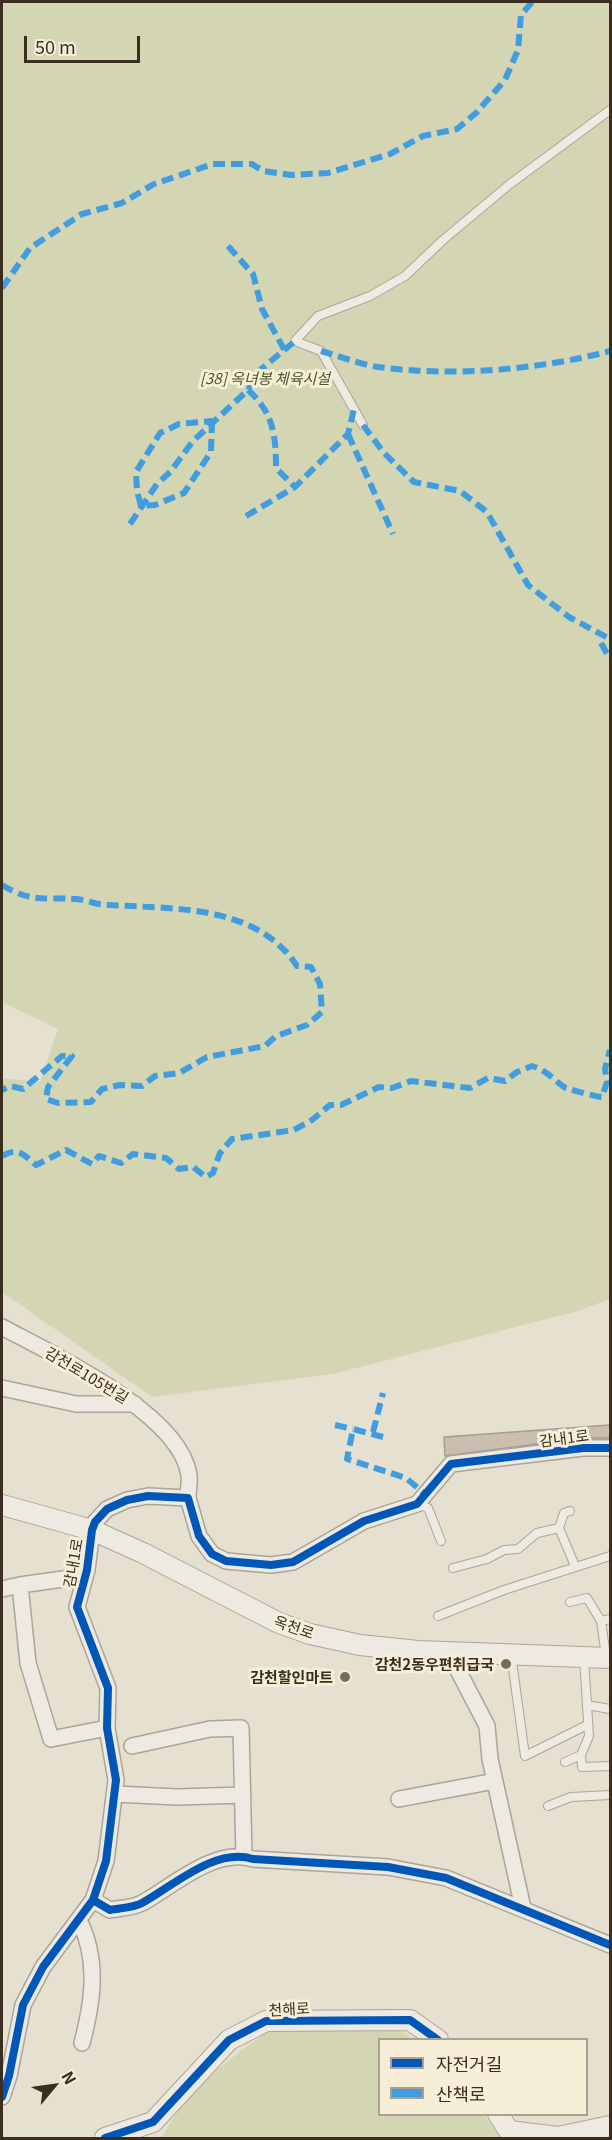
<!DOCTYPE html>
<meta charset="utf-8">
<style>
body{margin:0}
#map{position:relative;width:612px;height:2140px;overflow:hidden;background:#e6e0d0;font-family:Georgia,"Noto Sans KR",serif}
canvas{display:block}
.frame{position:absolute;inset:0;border:3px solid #3b2e20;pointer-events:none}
.legend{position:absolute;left:378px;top:2038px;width:210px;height:78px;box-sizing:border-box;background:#f6eed7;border:2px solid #aba18e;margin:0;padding:8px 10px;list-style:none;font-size:18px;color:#3b2e20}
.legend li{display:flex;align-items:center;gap:12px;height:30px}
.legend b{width:30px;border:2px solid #aba18e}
.north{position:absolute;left:24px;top:2056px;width:60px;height:60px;-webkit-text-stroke:4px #f6eed7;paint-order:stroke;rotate:61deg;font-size:16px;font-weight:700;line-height:24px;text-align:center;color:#3b2e20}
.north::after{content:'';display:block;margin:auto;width:21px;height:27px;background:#3b2e20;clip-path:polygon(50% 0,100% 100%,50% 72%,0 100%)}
.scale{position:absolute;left:24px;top:36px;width:116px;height:27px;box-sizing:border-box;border:3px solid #3b2e20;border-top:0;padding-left:8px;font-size:18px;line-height:21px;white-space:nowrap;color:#3b2e20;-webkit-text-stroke:4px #f6eed7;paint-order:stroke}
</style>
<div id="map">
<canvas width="612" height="2140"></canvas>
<div class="frame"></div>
<ul class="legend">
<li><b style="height:8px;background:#0057b8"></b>자전거길</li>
<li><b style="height:8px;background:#3f9de0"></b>산책로</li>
</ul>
<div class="north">N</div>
<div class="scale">50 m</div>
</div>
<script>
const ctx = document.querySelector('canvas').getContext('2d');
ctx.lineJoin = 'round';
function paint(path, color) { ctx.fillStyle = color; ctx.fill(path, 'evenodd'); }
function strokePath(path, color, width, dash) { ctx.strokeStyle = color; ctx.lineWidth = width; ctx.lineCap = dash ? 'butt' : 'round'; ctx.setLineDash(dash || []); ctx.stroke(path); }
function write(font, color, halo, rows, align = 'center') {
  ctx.font = font + ' Georgia,"Noto Sans KR",serif'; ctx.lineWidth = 6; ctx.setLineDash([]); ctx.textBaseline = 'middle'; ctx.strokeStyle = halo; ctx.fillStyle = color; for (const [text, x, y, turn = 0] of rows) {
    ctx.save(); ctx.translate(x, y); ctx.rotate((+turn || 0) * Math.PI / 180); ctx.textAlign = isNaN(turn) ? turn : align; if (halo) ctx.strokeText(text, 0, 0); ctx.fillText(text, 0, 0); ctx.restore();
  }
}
paint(new Path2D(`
 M2,2H610V1299L578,1311L333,1374L152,1397L2,1292V1078L40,1082L58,1029L2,1002Z
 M268,2030L400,2031L413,2039L380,2040V2114L484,2115L498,2135L571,2138H161L191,2090Z`), '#d4d6b3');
const building = new Path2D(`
 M610,1425V1438H582L445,1456L444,1437Z`);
paint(building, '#cabeb1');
strokePath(building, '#a69c8f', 1.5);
const service = new Path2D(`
 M363,425L321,351L295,341L318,316L370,296L405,276L443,240L510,184L610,110
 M417,1504L428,1508L441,1541
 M559,1528L575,1566
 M453,1568L487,1559L504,1550L518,1549L537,1533L559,1528L564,1513L570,1511
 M570,1602L587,1598L601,1621L606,1656
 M438,1616L504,1590L610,1556
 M601,1621L610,1619
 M511,1654L525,1756L587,1725
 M584,1658L587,1705L610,1709
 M587,1705L589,1736L581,1755L582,1767L610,1766
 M565,1762L581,1755
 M548,1806L571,1797L610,1795`);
const minor = new Path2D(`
 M2,1327C52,1354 180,1413 189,1475C190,1482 188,1491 188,1498
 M2,1388L76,1404H135
 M85,1576L20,1585L28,1663L51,1739L107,1728
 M2,1589L20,1585
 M448,1651L487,1726L490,1759L523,1908
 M132,1746L210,1729L241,1728L244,1856
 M115,1794L177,1797L243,1795
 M399,1799L495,1781
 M93,1900L110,1910C120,1908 133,1908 142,1903C173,1886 215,1847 253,1859L388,1867L446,1878L610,1945
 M79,1920C99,1960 93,2001 82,2043
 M2,2097L9,2076L23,2005L43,1967L93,1900L106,1861L116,1780L107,1728L108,1688L77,1607L87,1570L92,1530L95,1522L107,1509L127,1500L148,1496L188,1498L199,1536L212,1554L226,1561L271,1565L293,1562L364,1521L417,1504L451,1464L583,1448H610`);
const tertiary = new Path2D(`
 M2,1505L92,1530L143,1553L279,1623L310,1634L360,1645L418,1651L610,1658
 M498,2114L509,2131L558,2137L610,2126
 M105,2138L153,2122L229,2040L266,2021L410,2020L438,2040`);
strokePath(service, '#aba599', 10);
strokePath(minor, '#aba599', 18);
strokePath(tertiary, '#aba599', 22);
strokePath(service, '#eeeae2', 8);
strokePath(minor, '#eeeae2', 15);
strokePath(tertiary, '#eeeae2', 20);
strokePath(new Path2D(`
 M228,246L253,274L262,309L285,351
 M2,288L30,248L82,214L122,203L154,184L213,164H252L263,171L291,175L328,173L390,154L423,136L457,129L476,113L505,80L518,50L521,15L532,2
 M321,351C339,356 359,364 378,367C453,377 538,370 610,351
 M248,390C273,412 276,435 276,468L295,487
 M212,421L211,452L184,493L155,505L141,506L137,491L136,472L160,433L179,424Z
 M363,425L384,453L414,482L460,491L487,512L528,585L569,617L610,639
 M348,434L393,534
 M246,516L295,487L348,434L354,409
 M130,524L157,484L171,471L193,441L248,390L259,371L295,341
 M601,643L610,659
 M2,885C32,903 44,897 77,899C87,900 97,905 108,905C174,909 256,904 297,966L311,967L320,984L322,1012L307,1025L276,1036L265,1046L207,1057L179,1073L155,1076L142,1086L120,1085L102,1089L91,1102L58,1103L46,1099L48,1087L72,1056H62L23,1089L10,1086L2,1090
 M2,1156C18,1147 23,1154 36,1165L66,1150L92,1164L99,1156L121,1163L133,1154L166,1158L179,1169L193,1167L206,1177L213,1173L220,1153L232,1139L294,1130L312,1120L330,1105H341L379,1087L392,1088L411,1081L470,1088L488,1078L505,1081L517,1072L532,1066C548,1071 551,1078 564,1087C566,1089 598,1097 602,1097L607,1082L605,1069L610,1050
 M335,1425L353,1429
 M373,1432L383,1393
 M383,1437L353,1429L347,1459L406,1478L425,1494`), '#3f9de0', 6, [12, 6]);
strokePath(new Path2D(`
 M93,1900L110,1910C120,1908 133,1908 142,1903C173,1886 215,1847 253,1859L388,1867L446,1878L610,1945
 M2,2097L9,2076L23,2005L43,1967L93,1900L106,1861L116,1780L107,1728L108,1688L77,1607L87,1570L92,1530L95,1522L107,1509L127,1500L148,1496L188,1498L199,1536L212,1554L226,1561L271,1565L293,1562L364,1521L417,1504L451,1464L583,1448H610
 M105,2138L153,2122L229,2040L266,2021L410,2020L438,2040`), '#0057b8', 8);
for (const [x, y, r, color] of [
 [506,1664,6,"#776c5e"],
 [345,1677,6,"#776c5e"]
]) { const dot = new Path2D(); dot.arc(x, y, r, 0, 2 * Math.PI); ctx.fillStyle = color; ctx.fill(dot); strokePath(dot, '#f6eed7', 2); }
write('italic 15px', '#4a5727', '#f6eed7', [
 ["[38] 옥녀봉 체육시설",265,378]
]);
write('15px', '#3b2e20', '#f6eed7', [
 ["감천로105번길",87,1375,31],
 ["감내1로",564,1438,-7],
 ["감내1로",73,1563,-80],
 ["옥천로",294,1627,19],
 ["천해로",289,2009,-3]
]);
write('bold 15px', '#3b2e20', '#f6eed7', [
 ["감천2동우편취급국",494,1664],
 ["감천할인마트",333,1677]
], 'right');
</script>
